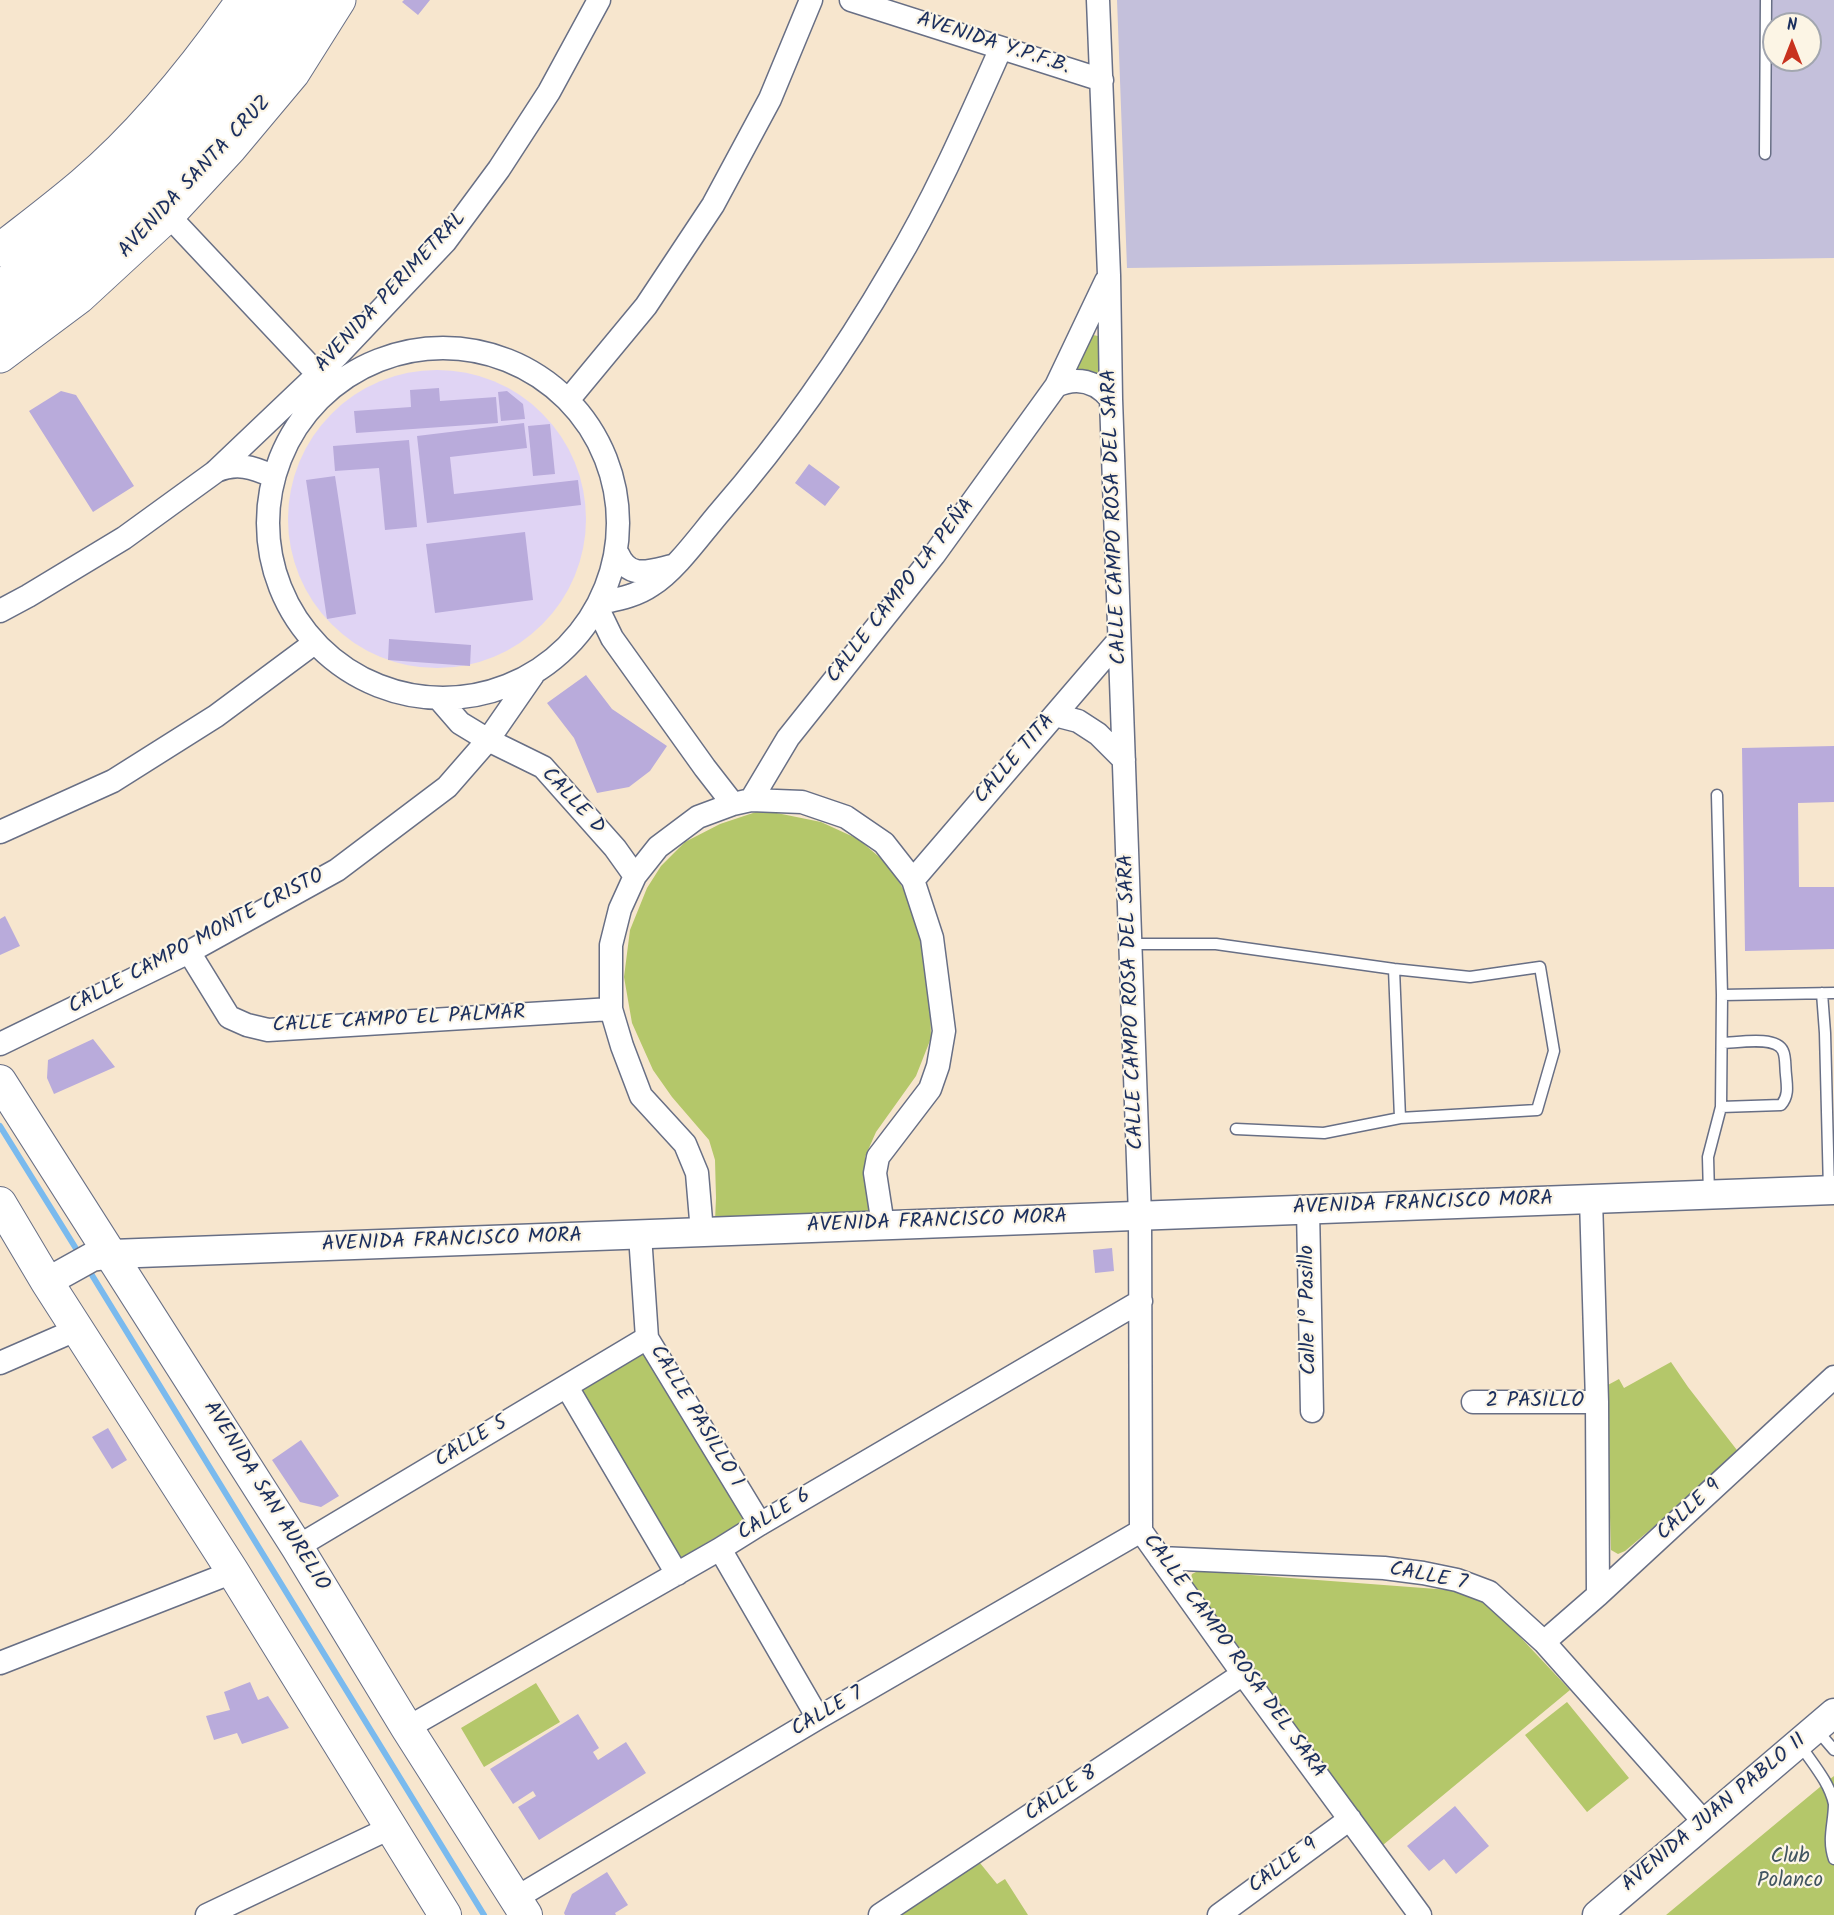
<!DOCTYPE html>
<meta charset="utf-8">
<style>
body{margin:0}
#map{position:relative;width:1834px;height:1915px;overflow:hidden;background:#f7e6ce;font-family:Kalam,sans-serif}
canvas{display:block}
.north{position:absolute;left:1762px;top:12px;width:60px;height:60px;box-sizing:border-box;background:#fcf5e5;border:2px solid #a2a6af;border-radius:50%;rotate:0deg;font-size:16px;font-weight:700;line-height:24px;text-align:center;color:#1b2f5e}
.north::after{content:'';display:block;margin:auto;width:21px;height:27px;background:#c8321e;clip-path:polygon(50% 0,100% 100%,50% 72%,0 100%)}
</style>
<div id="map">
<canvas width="1834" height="1915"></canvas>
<div class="north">N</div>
</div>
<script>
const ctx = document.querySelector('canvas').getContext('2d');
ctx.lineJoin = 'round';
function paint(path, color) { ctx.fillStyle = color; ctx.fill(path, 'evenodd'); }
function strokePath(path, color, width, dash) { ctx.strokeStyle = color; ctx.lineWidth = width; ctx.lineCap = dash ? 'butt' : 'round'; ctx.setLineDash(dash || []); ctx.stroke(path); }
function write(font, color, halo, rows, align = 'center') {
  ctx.font = font + ' Kalam,sans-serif'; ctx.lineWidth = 4.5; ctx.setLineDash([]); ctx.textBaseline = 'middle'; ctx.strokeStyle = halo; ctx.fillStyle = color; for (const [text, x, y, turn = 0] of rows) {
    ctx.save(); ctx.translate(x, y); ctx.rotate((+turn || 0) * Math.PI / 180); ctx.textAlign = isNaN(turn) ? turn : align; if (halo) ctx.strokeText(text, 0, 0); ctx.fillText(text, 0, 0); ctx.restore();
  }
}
paint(new Path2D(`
 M288 519a149 149 0 1 1 298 0a149 149 0 1 1-298 0Z`), '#e0d4f4');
paint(new Path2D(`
 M1117,0H1834V258L1127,268ZM1774,24H1810V60H1774Z`), '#c4c0db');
paint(new Path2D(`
 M1093,335L1098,336L1099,380L1074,373Z
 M762,810L821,822L858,839L890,866L909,899L921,942L930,992L931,1038L916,1076L876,1132L865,1157L868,1189L879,1212L715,1221L716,1198L715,1160L709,1140L672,1097L653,1070L632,1023L624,977L630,930L647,888L661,866L685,842L720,824Z
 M646,1351L747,1519L679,1559L580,1389Z
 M1671,1362L1688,1387L1740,1454L1625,1551L1618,1554L1611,1550L1606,1386L1619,1379L1624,1388Z
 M1198,1571L1450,1590L1477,1599L1491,1606L1570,1690L1383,1845L1189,1585L1192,1574Z
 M536,1683L560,1722L484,1767L461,1728Z
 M1567,1702L1629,1778L1587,1812L1525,1735Z
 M1834,1776V1915H1666L1826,1782Z
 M980,1863L997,1884L1005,1879L1028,1915H899Z`), '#b4c76a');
strokePath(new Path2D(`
 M0,1126L80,1255
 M87,1267L484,1915`), '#7abaee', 6);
paint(new Path2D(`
 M404,0H430L418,15L402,2Z
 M439,388L440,401L496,397L498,423L356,433L354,411L411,407L410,390Z
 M61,391L76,395L134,486L93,512L29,411Z
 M507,391L523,404L525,419L501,421L498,392Z
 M524,423L527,448L450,457L454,494L578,480L581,505L427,523L417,436Z
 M550,424L555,474L533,476L528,426Z
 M409,440L417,527L385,530L379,468L335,471L333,446Z
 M809,464L840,487L825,506L795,483Z
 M335,476L356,614L327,619L306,480Z
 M525,532L533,600L435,613L426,544Z
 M389,639L471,645L470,666L388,660Z
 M586,675L612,709L667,746L650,771L629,787L597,793L574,738L547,703Z
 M1834,746V802L1798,803L1799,887H1834V949L1745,951L1742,748Z
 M5,916L20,946L0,955V919Z
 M93,1039L115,1067L54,1094L47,1078L48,1060Z
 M1112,1248L1114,1271L1095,1273L1093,1250Z
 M108,1428L127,1460L112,1469L92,1437Z
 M301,1440L339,1496L321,1507L300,1502L272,1460Z
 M250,1682L258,1700L268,1696L289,1728L242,1744L237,1733L214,1740L206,1716L230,1710L224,1692Z
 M578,1714L599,1748L593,1752L598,1760L626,1742L646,1773L539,1840L518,1807L536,1796L533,1791L513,1804L490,1769Z
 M1455,1806L1489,1846L1456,1874L1444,1859L1429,1871L1407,1846Z
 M607,1872L628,1905L615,1913L616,1915H565L564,1913L572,1894Z`), '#b9abdb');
const service = new Path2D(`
 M1765,154L1766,0
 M1131,944H1216L1394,969L1470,977L1540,967L1554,1051L1537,1110L1400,1118L1324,1133L1236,1129
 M1394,969L1400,1118
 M1822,993L1825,1033L1829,1190
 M1722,995L1834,993
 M1721,1107L1781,1105C1789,1096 1787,1086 1786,1075C1785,1068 1786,1057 1783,1051C1776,1035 1736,1043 1722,1043
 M1709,1195L1708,1157L1721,1107L1722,995L1717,795
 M1816,1729L1834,1750
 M1799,1743C1811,1762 1829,1781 1834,1804C1834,1823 1827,1839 1834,1859`);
const minor = new Path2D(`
 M851,0L1102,80
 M1098,0L1109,275L1111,399L1140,1216L1141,1531L1243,1674L1420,1915
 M168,215L327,384
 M268 523a175 175 0 1 1 350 0a175 175 0 1 1-350 0Z
 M1056,386C1077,376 1096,381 1111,399
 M569,399L646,306L713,205L770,99L811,0
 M216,471C236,462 253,467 272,476
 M618,554C629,580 650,571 672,566
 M601,603C619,599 636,596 652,585C676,570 701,534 720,512C785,437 843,354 893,268C935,198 968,122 1001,48
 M598,609L612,638L705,768L733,804
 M0,611L28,596L124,538L215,472L338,355L445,242L499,169L549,92L599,0
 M440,700L460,723L488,740L543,767L615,848L635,876
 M1055,715L1078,721L1098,734L1124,760
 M751,800L788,738L934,555L1056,386L1106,281
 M0,832L113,781L216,716L313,644
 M913,880L1119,640
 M189,952L229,1017L247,1025L268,1030L611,1009
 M0,1044L189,952L337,870L447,787L488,740L533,675
 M1591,1199L1597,1402L1598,1595
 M1308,1209L1312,1411
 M702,1232L697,1173L685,1144L641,1096L622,1046L611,1009V945L620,909L635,876L658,847L698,817L733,804L751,800L802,802L846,817L884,843L913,880L932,938L944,1031L938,1066L930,1089L878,1157L875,1173L883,1225
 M640,1235L647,1338L760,1524
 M0,1363L78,1329
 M567,1387L677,1574
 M1473,1402H1597
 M297,1547L647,1338
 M720,1549L818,1718
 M1160,1558L1384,1568L1423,1573L1457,1580L1489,1592L1544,1642L1704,1822
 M1544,1642L1598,1595L1834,1377
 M0,1663L233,1572
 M407,1728L720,1549L760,1524L1141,1301
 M516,1898L818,1718L1141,1531
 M207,1915L390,1828
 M880,1915L1243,1674
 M1219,1915L1350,1819`);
const tertiary = new Path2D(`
 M47,1282L92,1257L112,1254L1834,1190
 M1597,1915L1834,1713`);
const secondary = new Path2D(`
 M0,1081L297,1547L407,1728L526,1915
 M0,1203L47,1282L233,1572L445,1915`);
const primary = new Path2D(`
 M0,250C28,228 56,207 83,184C142,134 199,63 243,0
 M0,288C44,255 87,220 126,181C180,126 228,63 273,0
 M0,323C68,277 126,222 181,162C212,129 243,94 269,57C283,39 295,19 307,0
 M0,356L79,297L168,215L231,147L293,73L339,0`);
strokePath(service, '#686f85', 13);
strokePath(minor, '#686f85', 25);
strokePath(tertiary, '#686f85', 31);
strokePath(secondary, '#686f85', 34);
strokePath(primary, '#686f85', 35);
strokePath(service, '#fff', 10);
strokePath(minor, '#fff', 22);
strokePath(tertiary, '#fff', 28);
strokePath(secondary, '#fff', 32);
strokePath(primary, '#fff', 33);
write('21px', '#1b2f5e', '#fcf5e5', [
 ["AVENIDA Y.P.F.B.",993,45,18],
 ["AVENIDA SANTA CRUZ",196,178,-47],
 ["AVENIDA PERIMETRAL",392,293,-47],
 ["CALLE CAMPO ROSA DEL SARA",1116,517,-92],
 ["CALLE CAMPO LA PEÑA",902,592,-52],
 ["CALLE TITA",1016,760,-49],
 ["CALLE D",572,802,47],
 ["CALLE CAMPO MONTE CRISTO",197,943,-28],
 ["CALLE CAMPO ROSA DEL SARA",1133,1002,-92],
 ["CALLE CAMPO EL PALMAR",399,1021,-3],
 ["AVENIDA FRANCISCO MORA",1423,1205,-2],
 ["AVENIDA FRANCISCO MORA",937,1223,-2],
 ["AVENIDA FRANCISCO MORA",452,1242,-2],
 ["Calle 1º Pasillo",1310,1310,-91],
 ["2 PASILLO",1535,1402],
 ["CALLE PASILLO 1",695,1417,59],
 ["CALLE 5",472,1443,-31],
 ["AVENIDA SAN AURELIO",265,1497,58],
 ["CALLE 9",1690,1511,-43],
 ["CALLE 6",775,1516,-31],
 ["CALLE 7",1428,1578,11],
 ["CALLE CAMPO ROSA DEL SARA",1233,1657,54],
 ["CALLE 7",828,1713,-30],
 ["CALLE 8",1062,1795,-34],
 ["AVENIDA JUAN PABLO II",1715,1814,-40],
 ["CALLE 9",1284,1867,-36]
]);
write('21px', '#415561', '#fcf5e5', [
 ["Club",1790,1858],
 ["Polanco",1790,1882]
]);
</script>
